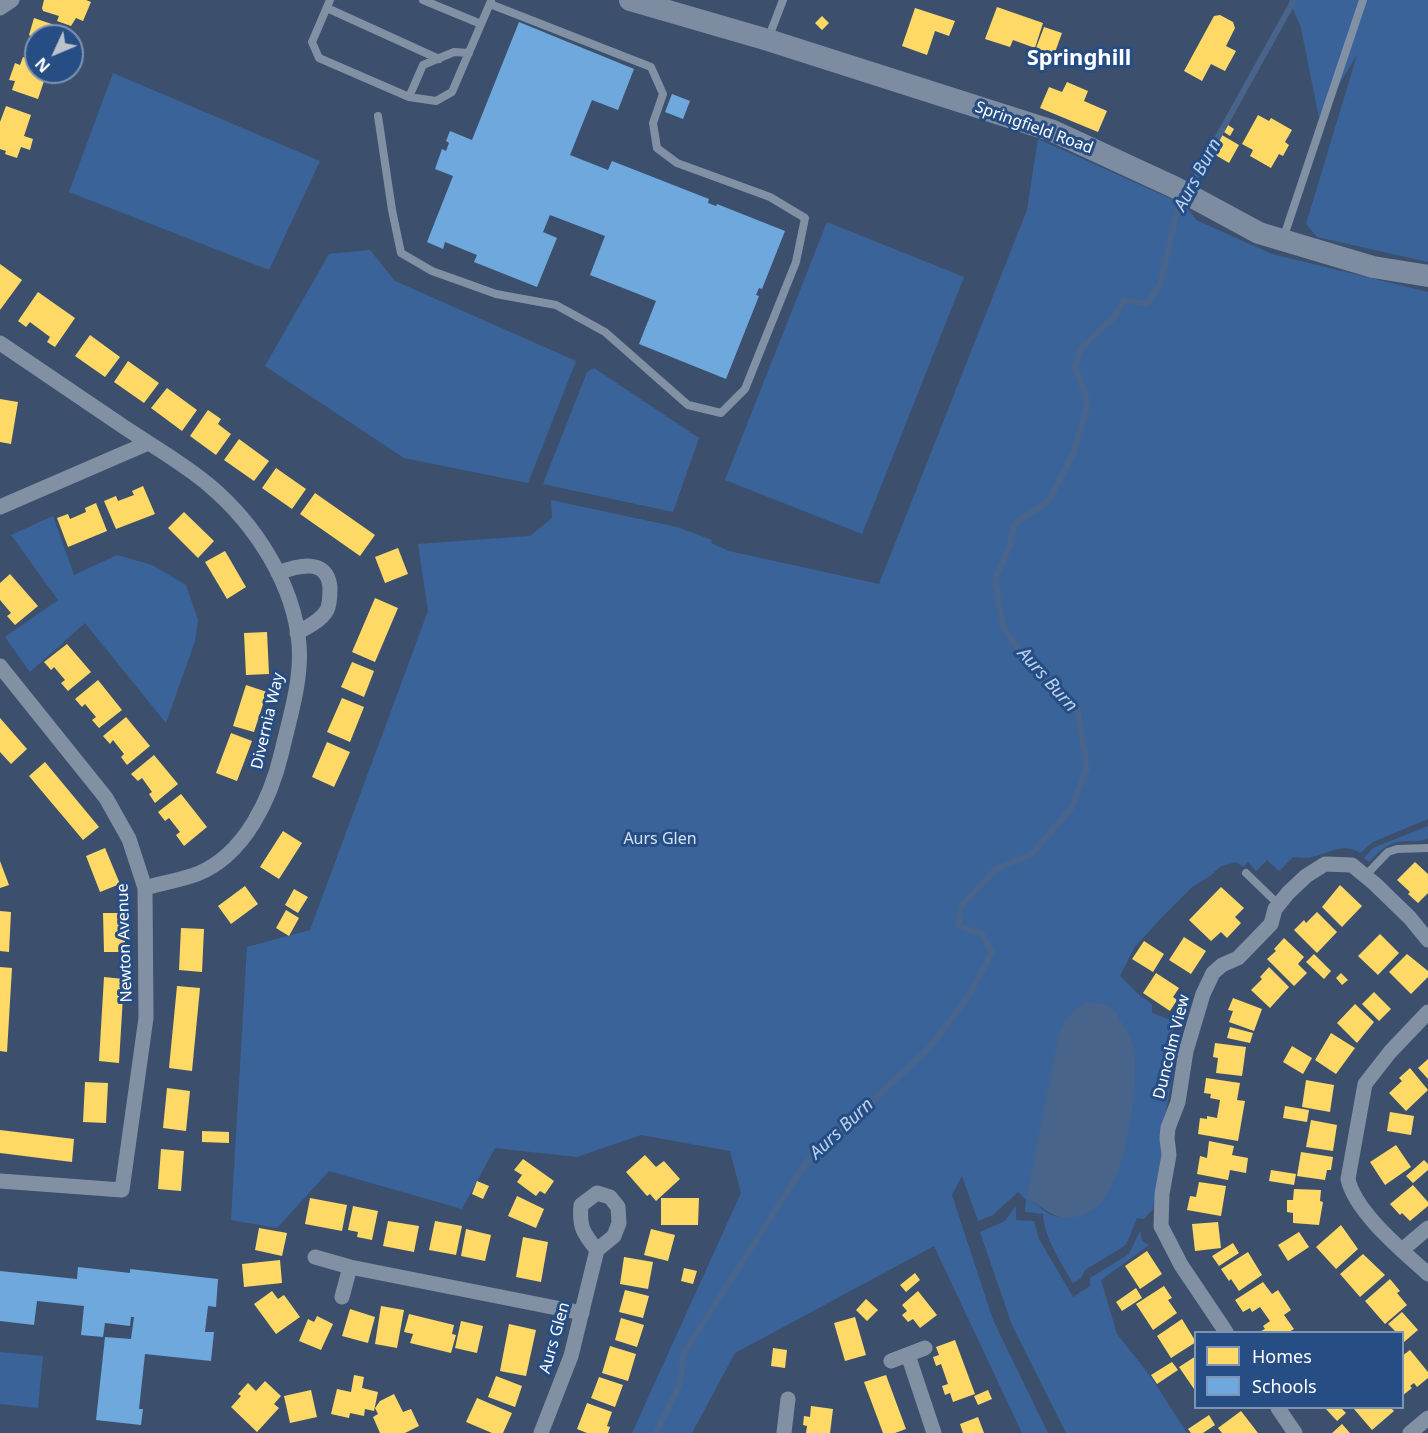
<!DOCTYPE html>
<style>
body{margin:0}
#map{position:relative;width:1428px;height:1433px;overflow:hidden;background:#3c506e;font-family:"Noto Sans",sans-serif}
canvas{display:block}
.legend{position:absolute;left:1194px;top:1331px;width:210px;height:78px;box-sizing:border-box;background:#264d84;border:2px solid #7d94b5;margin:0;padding:8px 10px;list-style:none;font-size:18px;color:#fff}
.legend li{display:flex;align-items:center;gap:12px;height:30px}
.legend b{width:30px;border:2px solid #7d94b5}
.north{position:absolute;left:24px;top:24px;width:60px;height:60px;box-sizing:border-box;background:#264d84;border:2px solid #7d94b5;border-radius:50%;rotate:226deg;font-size:16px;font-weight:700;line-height:24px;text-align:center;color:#fff}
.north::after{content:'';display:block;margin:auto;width:21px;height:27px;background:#bbc2cc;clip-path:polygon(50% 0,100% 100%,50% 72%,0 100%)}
</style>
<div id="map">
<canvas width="1428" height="1433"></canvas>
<ul class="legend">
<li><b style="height:16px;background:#ffd966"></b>Homes</li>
<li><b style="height:16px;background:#6fa8dc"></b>Schools</li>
</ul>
<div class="north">N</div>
</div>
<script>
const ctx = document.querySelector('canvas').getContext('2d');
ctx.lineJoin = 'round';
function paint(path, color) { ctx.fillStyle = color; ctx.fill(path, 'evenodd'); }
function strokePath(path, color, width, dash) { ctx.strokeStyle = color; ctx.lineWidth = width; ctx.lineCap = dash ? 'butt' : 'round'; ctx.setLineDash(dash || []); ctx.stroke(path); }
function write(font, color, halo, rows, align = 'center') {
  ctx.font = font + ' "Noto Sans",sans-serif'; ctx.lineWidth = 6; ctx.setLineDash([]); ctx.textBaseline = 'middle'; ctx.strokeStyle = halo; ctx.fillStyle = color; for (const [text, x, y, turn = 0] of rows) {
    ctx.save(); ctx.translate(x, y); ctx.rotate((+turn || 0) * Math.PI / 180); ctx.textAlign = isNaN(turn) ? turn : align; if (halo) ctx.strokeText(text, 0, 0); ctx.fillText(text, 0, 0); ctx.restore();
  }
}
paint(new Path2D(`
 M1289,0H1428V262L1317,237L1306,224L1357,55L1319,118L1301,28Z
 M113,73L320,161L269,270L69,192Z
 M1038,139L1185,205L1196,220L1272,254L1428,292V819L1373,842L1360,853C1343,841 1326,855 1308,858C1303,858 1298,857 1293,857L1279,871L1267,860L1256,871L1248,862L1243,867L1237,862L1221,866L1210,876L1192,887L1163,916L1134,948L1120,976L1138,994L1152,1004V1013L1174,1021L1172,1049L1177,1052L1165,1116L1162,1151L1153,1209L1144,1219L1137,1218L1126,1245L1085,1270L1081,1278L1073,1283C1061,1263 1044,1237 1043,1214L1025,1212L1026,1200L1018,1192L993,1215L978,1221L962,1176L952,1195L993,1320L1048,1433H1022L934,1246L735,1353L692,1433H632L741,1193L730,1151L641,1135L577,1157L495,1148L462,1209L329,1171L277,1228L231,1220L247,947L310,930L428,611L418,544L530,536L552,518L551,500L677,527L712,540L711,543L729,551L879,584L1027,210ZM1026,1200L1100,1204C1083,1211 1064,1224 1046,1212C1038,1206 1036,1202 1026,1200Z
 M827,222L964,277L862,534L725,480Z
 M370,250L395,281L576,361L528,483L404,458L265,366L329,254Z
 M594,368L699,438L673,512L543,484L587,372Z
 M53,516L74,575L117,555L152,565L186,585L198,620L195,641L166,723L85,623L30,672L5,637L58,600L11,535Z
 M1428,826V838C1418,844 1409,839 1398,842C1386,844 1378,853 1369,862L1364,858L1373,848Z
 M1016,1206V1220L1034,1221L1039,1239L1073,1297L1090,1286V1278L1129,1254L1140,1231L1142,1241L1149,1245L1101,1280L1117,1334L1151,1377L1187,1433H1066L1012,1325L980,1232L1005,1221Z
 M0,1352L43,1356L38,1408L0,1404Z`), '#3a639a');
paint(new Path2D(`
 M1086,1003C1094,1003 1102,1002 1109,1006C1114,1008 1117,1015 1120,1020C1128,1031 1134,1044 1135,1058C1137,1094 1126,1177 1100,1204C1093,1212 1078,1218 1067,1218C1050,1218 1041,1203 1026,1200L1059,1032C1066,1019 1073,1010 1086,1003Z`), '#49648b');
paint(new Path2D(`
 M44,0H86L91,2L83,21L76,18L71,26L57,21L59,16L43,11L42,8Z
 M997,7L1043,23L1035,48L1013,40L1010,47L985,39Z
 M915,8L955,21L949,36L935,31L927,55L902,46Z
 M1220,15L1233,22L1235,28L1226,46L1236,51L1225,71L1211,64L1202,81L1184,71L1214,16Z
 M822,16L829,23L822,30L815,23Z
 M34,18L66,29L64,36H36V47L31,45L33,37L29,35Z
 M1044,27L1062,33L1054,55L1036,48Z
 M23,57L36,61V72H54L52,77L46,75L38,99L12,90L15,81L9,80L15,63L20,65Z
 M1067,82L1088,91L1084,101L1107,111L1098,132L1040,108L1049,87L1062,92Z
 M6,106L31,115L24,136L33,139L30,150L21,147L17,158L5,154L6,151L0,149V122Z
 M1258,115L1269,121L1271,118L1292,130L1285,142L1289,145L1283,156L1279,154L1271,168L1250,156L1253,150L1242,144Z
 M1228,125L1234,129L1230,136L1224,132Z
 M1222,135L1239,145L1229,163L1212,153Z
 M0,264L22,280L0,310Z
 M38,292L75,318L55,347L47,342L50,337L30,322L26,327L18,321Z
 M90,335L120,357L105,377L75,356Z
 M128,361L159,383L144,403L114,382Z
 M167,388L197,410L182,431L151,408Z
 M0,399L18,402L11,444L0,442Z
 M208,410L221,419L218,424L231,434L216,455L190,436Z
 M239,439L269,461L254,481L224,460Z
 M276,468L306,489L292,509L262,488Z
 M143,486L155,514L116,529L104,501L116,496L118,501L134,495L132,491Z
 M315,493L375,535L360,556L300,514Z
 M96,503L107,531L68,547L57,518L68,514L70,519L86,512L85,508Z
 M184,512L214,541L198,558L168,528Z
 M398,548L408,574L385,583L375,557Z
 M225,551L246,587L227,599L205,562Z
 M10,574L38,606L15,625L7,616L11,613L0,600V583Z
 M375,598L398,608L375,662L352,652Z
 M267,632L269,674L246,675L244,633Z
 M67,644L91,672L68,691L61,683L65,680L54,667L51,670L44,662Z
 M352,662L374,671L364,697L341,687Z
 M98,680L122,710L99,728L92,720L96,717L85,704L82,707L75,699Z
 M246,685L267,692L254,732L233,726Z
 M342,698L364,707L350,742L327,732Z
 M126,717L150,746L127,765L121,757L124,754L113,740L110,744L103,736Z
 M0,718L27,749L11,764L0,752Z
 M231,733L252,741L237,781L216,773Z
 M327,742L350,752L334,787L312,777Z
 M154,755L178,784L155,803L149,794L152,792L142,778L138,781L131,774Z
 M45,762L99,827L83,840L29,776Z
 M181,794L207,827L184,846L176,835L180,832L169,818L165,821L158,812Z
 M283,831L302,843L279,879L260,867Z
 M105,848L120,884L100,892L86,856Z
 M0,861L9,885L0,888Z
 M1415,862L1428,874V893L1418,903L1408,894L1410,892L1397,880Z
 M1340,885L1362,906L1342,927L1322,907Z
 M245,886L258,904L231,924L218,906Z
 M1221,887L1244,908L1235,917L1241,923L1227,938L1221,932L1211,941L1189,920Z
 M294,889L308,897L298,913L285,905Z
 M286,910L299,918L289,936L276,928Z
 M0,911L11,912L9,952L0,951Z
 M1317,912L1337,932L1317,953L1294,930L1304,920L1306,923Z
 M103,913H125V952H104Z
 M181,928L204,929L202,972L179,970Z
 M1380,934L1399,953L1378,975L1358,956Z
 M1184,937L1206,951L1191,974L1169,960Z
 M1284,938L1304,957L1298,964L1307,973L1294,986L1267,959L1276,951L1274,949Z
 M1144,941L1164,954L1153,972L1132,959Z
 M1314,954L1331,971L1324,979L1306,962Z
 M1407,954L1428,971V977L1411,994L1389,972Z
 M0,967L12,968L7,1052L0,1051Z
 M1269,967L1289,987L1270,1008L1251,990L1262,979L1260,977Z
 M1156,973L1179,988L1173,997L1177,1000L1170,1011L1143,993Z
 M1341,973L1348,980L1342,985L1336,978Z
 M104,977L124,979L119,1063L99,1061Z
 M177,986L200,988L192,1071L169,1068Z
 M1374,992L1391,1009L1379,1021L1362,1004Z
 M1233,998L1262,1009L1254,1031L1229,1022L1233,1011L1228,1010Z
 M1355,1004L1374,1022L1357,1043L1337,1023Z
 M1230,1027L1253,1033L1250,1043L1227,1038Z
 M1331,1033L1355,1048L1336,1074L1315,1060Z
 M1215,1043L1246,1047L1242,1076L1216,1073L1218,1058L1213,1057Z
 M1292,1046L1312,1058L1303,1074L1283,1062Z
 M1428,1059V1079L1418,1068Z
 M1410,1068L1428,1090L1406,1111L1389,1093L1402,1081L1399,1078Z
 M1206,1078L1240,1083L1237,1100L1245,1101L1238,1141L1198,1134L1200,1118L1207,1119V1116L1217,1118L1220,1100L1210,1098L1211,1094L1204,1093Z
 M1306,1080L1334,1085L1330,1112L1302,1107Z
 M85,1082L108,1083L106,1123L83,1122Z
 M167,1088L190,1091L186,1131L163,1128Z
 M1285,1106L1309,1110L1307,1122L1283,1118Z
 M1390,1112L1414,1116L1411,1135L1387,1131Z
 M1311,1120L1337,1125L1333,1151L1306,1147Z
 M0,1130L74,1139L72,1162L0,1153Z
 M202,1131L229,1132V1143L202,1142Z
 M1209,1141L1234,1146L1232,1155L1248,1158L1246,1173L1230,1170L1228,1180L1197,1174L1200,1156L1207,1158Z
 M1396,1145L1411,1167L1385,1185L1370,1162Z
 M161,1149L184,1151L181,1191L158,1189Z
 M1301,1152L1333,1157L1331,1170H1327L1325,1180L1297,1176Z
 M645,1155L656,1167L664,1161L680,1179L656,1201L650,1194L647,1196L626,1172Z
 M523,1159L554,1181L545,1194L540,1191L536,1196L517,1182L522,1175L514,1170Z
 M1424,1160L1428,1164V1170L1413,1183L1406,1176Z
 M1271,1170L1296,1174L1294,1185L1269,1181Z
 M477,1181L489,1186L483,1199L472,1194Z
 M1199,1182L1226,1186L1221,1216L1187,1210L1190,1196L1196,1197Z
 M1413,1185L1428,1202V1206L1410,1221L1402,1213L1400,1215L1390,1204Z
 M1294,1189L1321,1190L1320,1201L1323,1202L1319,1225L1293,1223V1213L1287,1212V1200H1293Z
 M517,1196L544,1209L536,1228L508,1216Z
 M310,1198L347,1205L342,1231L305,1224Z
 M661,1198H699L698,1225H661Z
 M353,1206L378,1211L372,1240L357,1237L358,1232L348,1230Z
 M388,1221L419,1226L414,1252L383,1246Z
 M435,1221L462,1226L456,1255L429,1250Z
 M1218,1222L1221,1248L1195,1251L1192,1224Z
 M1341,1225L1358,1249L1336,1269L1316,1247Z
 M259,1228L287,1233L282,1256L255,1250Z
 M466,1229L491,1235L485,1261L461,1256Z
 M651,1229L675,1235L668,1261L644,1255Z
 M1299,1232L1309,1247L1288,1261L1278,1245Z
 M523,1237L548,1242L541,1282L516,1277Z
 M1233,1243L1239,1253L1219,1266L1212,1256Z
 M1147,1251L1162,1274L1140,1289L1125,1266Z
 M1248,1252L1262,1275L1239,1291L1231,1279L1229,1281L1221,1269Z
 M1363,1254L1385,1275L1360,1297L1340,1274Z
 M624,1257L653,1262L648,1289L620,1284Z
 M280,1260L282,1283L244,1287L242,1264Z
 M684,1268L697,1271L693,1284L681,1281Z
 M915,1273L920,1280L906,1292L900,1285Z
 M1390,1279L1400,1291L1397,1293L1407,1305L1385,1324L1365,1301Z
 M1263,1282L1272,1294L1278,1290L1291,1310L1284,1315L1294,1329L1289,1332H1259L1265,1329L1263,1326L1270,1321L1260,1307L1252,1312L1250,1308L1243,1312L1235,1300Z
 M1164,1286L1172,1298L1168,1300L1177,1313L1153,1330L1136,1304Z
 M1136,1288L1142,1298L1122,1311L1116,1302Z
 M625,1290L649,1296L643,1318L619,1312Z
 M272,1291L278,1299L284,1295L300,1317L276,1334L254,1304Z
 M918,1291L937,1315L920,1328L913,1319L908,1322L902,1315L907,1311L902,1305Z
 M866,1299L878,1310L867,1321L856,1310Z
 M381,1306L404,1310L397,1348L375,1344Z
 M350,1309L375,1317L368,1343L342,1336Z
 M1402,1312L1418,1330L1404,1342L1402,1332H1396L1388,1324Z
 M409,1314L454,1325L452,1334L456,1335L451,1353L410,1343L413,1334L404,1332Z
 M317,1316L333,1324L321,1350L299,1341L308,1319L314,1322Z
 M855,1317L866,1355L845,1361L834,1323Z
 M621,1318L644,1325L637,1347L615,1340Z
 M1182,1319L1196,1342L1171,1358L1157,1336Z
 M461,1321L483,1326L477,1353L455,1348Z
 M509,1324L536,1330L526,1376L500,1371Z
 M955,1340L975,1394L953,1402L950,1393L945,1395L942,1386L948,1384L941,1364L936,1366L933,1357L939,1355L936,1347Z
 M610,1346L636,1354L628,1381L602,1373Z
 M773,1348L787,1350L785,1368L771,1366Z
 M1410,1350L1428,1372V1378L1417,1387L1414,1383L1410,1386L1412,1388L1402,1396V1356Z
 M1196,1356V1388L1194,1389L1179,1367Z
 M1172,1362L1178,1370L1157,1384L1151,1375Z
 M354,1375L364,1377L362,1388L378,1392L374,1411L365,1409L364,1416L350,1413L349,1418L331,1414L337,1389L351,1392Z
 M886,1375L906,1429L895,1433H883L864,1382Z
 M496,1376L522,1386L515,1407L488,1397Z
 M599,1377L623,1385L615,1407L591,1398Z
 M265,1381L281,1396L274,1404L279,1408L257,1432L231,1407L241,1396L238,1394L248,1383L256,1391Z
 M311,1390L317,1417L290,1423L284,1396Z
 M988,1390L992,1399L978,1405L974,1396Z
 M394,1394L403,1412L411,1409L419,1426L405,1433H380L373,1417L378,1414L375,1408L380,1401Z
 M477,1398L512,1413L503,1433H492L466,1422Z
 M587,1403L612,1412L607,1426L610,1427L608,1433H587L577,1429Z
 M811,1406L833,1409L830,1433H806L807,1426L803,1425L804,1416L810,1417Z
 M1325,1408H1341L1346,1413L1337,1421Z
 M1356,1408H1391L1394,1411L1372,1430L1354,1409Z
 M1241,1411L1258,1433H1222L1218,1428Z
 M1209,1415L1215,1425L1203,1433H1191L1188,1429Z
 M978,1417L984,1433H963L960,1424Z
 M1342,1424L1350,1433H1332Z`), '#ffd966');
paint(new Path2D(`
 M519,22L634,69L618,110L592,100L570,155L608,170L612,161L709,199L708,203L716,206L717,204L785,231L762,289L759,288L756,295L759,296L726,379L639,344L656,301L590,275L605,236L550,215L543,232L557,238L537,287L474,262L477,255L445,242L443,249L427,242L453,176L435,169L442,149L446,151L449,143L446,141L450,131L472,140Z
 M672,94L690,101L683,119L665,112Z
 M78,1267L130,1273V1269L218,1279L216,1307L208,1306L205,1332H214L211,1361L145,1354L139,1409H143L141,1425L96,1420L105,1337L131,1339L134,1317H131L130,1326L105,1323L103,1337L81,1335L84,1306L37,1301L34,1325L0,1321V1271L77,1279Z`), '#6fa8dc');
strokePath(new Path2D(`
 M656,1433L679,1386L684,1353L805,1164L929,1048L968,997L992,952L982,934L959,926L961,906L996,869L1032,854L1072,807L1087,768L1078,712L1032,668L1003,627L995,579L1010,545L1014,524L1048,502L1073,454L1088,403L1075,366L1081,348L1115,316L1124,300L1147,304L1160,285L1177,211L1294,0`), '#49648b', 6);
strokePath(new Path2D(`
 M330,0L312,42L319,58L409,97L436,101L452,92L491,1
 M423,0L481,24
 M327,8L439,59
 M768,39L783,0
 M409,97L423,65L454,52L469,53
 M378,116L392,210L401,253L432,271L496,294L556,305L605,332L688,405L721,413L745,389L796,262L805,218L770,197L677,163L657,148L653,123L663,94L651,67L490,4
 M1283,239L1363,0
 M1246,873L1279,905
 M1365,876L1388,852L1397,849L1428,848`), '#8290a4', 8);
strokePath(new Path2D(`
 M0,8L12,0
 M0,343C41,371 82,399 124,427C151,445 186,465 210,486C255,524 294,584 299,644C302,680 290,716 282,751C271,798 245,855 197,874C181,880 162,883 145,888
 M0,507L148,443
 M278,573C297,566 327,557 330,587C330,594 330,604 327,610C321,621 307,627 297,633
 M0,666L106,798L129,839L145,888L146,1018L122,1190L0,1181
 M1428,1012L1390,1052L1365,1084L1348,1179C1355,1212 1403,1251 1428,1274
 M1402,1250L1428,1228
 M315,1257L350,1267L582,1313
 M342,1297L350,1267
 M1226,1332L1181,1265L1161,1226L1162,1194L1169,1155L1167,1138L1168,1128L1178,1102L1186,1051L1203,994L1213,973L1222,965L1238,958L1271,924L1275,909L1288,893L1306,876L1325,864L1352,865L1375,884L1410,918L1428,940
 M908,1355L934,1433
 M891,1361L925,1348
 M1278,1408L1295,1433
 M541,1433L571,1356L597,1250L614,1236L619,1223L618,1207L610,1197L597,1193L581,1205C579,1227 583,1233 597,1250
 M784,1433L788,1399
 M1410,1433L1428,1418`), '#8290a4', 15);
strokePath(new Path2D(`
 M630,0L768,40L1053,131L1174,187L1259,233L1373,267L1428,276`), '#7d8ca1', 22);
write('16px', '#fff', '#264d84', [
 ["Springfield Road",1034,128,20],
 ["Divernia Way",268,721,-77],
 ["Newton Avenue",125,943,-92],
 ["Duncolm View",1172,1047,-76],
 ["Aurs Glen",555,1338,-74]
]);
write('16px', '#d3e2f6', '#264d84', [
 ["Aurs Glen",660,839]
]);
write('italic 18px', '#bbd2ef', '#264d84', [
 ["Aurs Burn",1198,175,-62],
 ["Aurs Burn",1047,680,48],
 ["Aurs Burn",842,1129,-43]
]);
write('bold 22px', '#fff', '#264d84', [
 ["Springhill",1079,59]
]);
</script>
